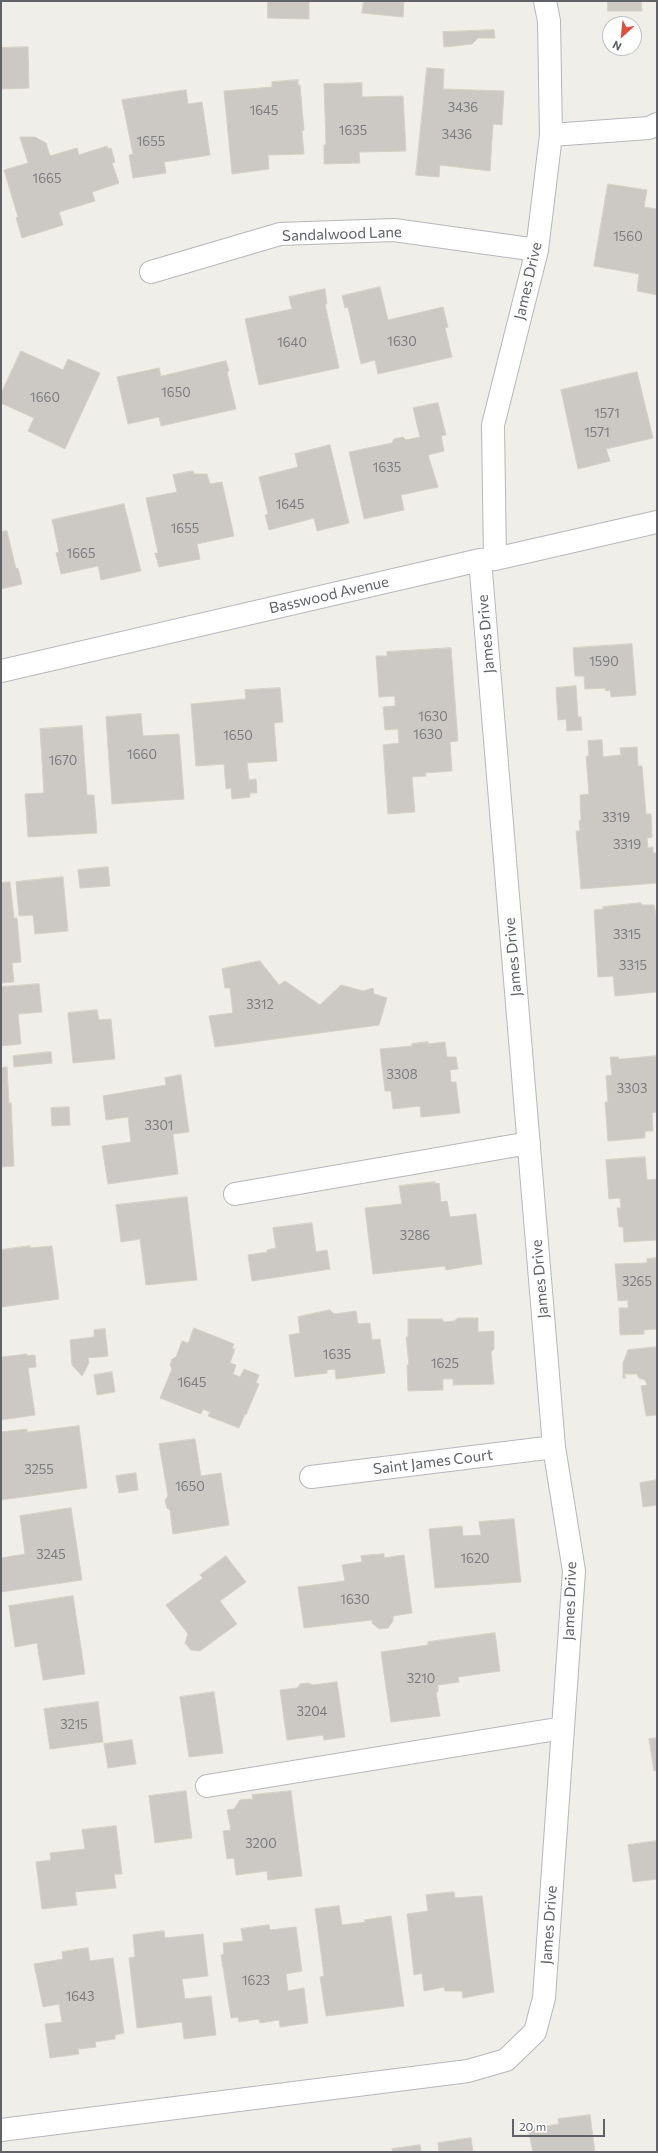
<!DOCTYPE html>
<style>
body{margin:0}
#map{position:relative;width:658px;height:2153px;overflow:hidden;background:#f0eee8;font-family:Commissioner,sans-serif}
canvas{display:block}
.frame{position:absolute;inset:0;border:2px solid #5f6267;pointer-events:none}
.north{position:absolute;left:602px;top:16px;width:40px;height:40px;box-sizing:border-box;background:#fff;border:1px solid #bfc0c2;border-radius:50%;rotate:207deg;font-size:11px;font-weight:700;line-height:16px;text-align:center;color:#5f6267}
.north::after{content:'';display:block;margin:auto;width:14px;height:18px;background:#e04e3e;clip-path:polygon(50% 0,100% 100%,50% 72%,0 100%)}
.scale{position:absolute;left:512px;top:2119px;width:93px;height:18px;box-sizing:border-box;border:2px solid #5f6267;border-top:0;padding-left:5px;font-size:12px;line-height:14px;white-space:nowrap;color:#5f6267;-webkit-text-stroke:3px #fff;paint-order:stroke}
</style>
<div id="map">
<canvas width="658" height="2153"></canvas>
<div class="frame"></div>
<div class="north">N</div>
<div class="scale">20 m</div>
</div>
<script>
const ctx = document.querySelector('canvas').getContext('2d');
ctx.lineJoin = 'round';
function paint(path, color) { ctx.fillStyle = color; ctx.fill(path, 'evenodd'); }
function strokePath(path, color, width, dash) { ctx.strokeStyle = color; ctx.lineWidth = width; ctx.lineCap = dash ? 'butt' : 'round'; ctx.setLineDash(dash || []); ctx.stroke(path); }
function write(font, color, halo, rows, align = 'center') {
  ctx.font = font + ' Commissioner,sans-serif'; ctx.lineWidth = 3; ctx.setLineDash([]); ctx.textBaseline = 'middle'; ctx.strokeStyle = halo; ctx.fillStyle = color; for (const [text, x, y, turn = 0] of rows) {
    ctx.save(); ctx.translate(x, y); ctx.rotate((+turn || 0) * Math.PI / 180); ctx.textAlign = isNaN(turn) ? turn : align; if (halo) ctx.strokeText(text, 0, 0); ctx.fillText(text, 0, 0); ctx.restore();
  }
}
const building = new Path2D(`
 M268,1H309V19L268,18Z
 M364,1H404L403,17L362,13Z
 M608,1H641L642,11H608Z
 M494,30L495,38H478L472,44L444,47L443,32Z
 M28,47L29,88L1,89V48Z
 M427,68L444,69L443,89L504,91L502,125L493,124L490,171L440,165L439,177L416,175Z
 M298,80V85H300L304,130L302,131L304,154L268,155L269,169L232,174L224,91L272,87V82Z
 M362,83V97L403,96L406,151L359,152L360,163L324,164V145H326L324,84Z
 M186,90L188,104L202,102L210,155L164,162L166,173L133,178L129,155L133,154L122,100Z
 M20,137H35L46,143L50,156L77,148L79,155L107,146L108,149L111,148L115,162L112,163L119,183L92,192L95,201L59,212L63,225L22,238L16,218L18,217L4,170L28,163Z
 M608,184L647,190L644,207L657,209V295L637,291L639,274L594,266Z
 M380,287L388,320L443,307L448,327L445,328L452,357L378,374L375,360L361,364L348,307L345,308L342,296Z
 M325,289L327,304H325L339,368L259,385L245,319L292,309L289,297Z
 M21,351L63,370L68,359L100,373L65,449L28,431L34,418L1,403V394Z
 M226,361L229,371L227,372L236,409L161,426L159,417L128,424L117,377L159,368L161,376Z
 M637,372L653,438L606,449L610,461L578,469L561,390Z
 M438,403L446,435L441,436L444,451L428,455L438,487L401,495L404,510L364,519L349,452L392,443L394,439L403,437L406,440L420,437L413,408Z
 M330,445L349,523L317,531L314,518L269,530L265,515L268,514L259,477L298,467L295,454Z
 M193,471L194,474H207L210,484L222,482L234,536L197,544L200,559L159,567L155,553H158L146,498L177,492L173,475Z
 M124,504L141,571L101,580L98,566L61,574L56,553L59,552L52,520Z
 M7,531L16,569L18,568L22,584L1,589V532Z
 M632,644L636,695L611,697L610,690L606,691L605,688L585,689L584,676H575L573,648Z
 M451,648L458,741L450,742L452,771L425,773L426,776L412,777L415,812L388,814L383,745L399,743L398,729L385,730L383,707L395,706V696L379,697L376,656H387V652Z
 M576,686L578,717H581L582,730L567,731L566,719L558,720L556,688Z
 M280,688L283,722L274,723L277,761L247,763L249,780L256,779L257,793H250V797L232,799L231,788L226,789L224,764L196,766L191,704L246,699L245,690Z
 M141,714L143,736L179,734L184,799L112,804L106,717Z
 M82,726L87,795H94L97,833L28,837L25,794L44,793L40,729Z
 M602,740L603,757L621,755L620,748L637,747L638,766H642L646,814H651L652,837L647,838L648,848L653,847V853H657V883L581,889L576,831H580L579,821H581L580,795L589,794L586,756H589L588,741Z
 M108,867L110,886L80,888L78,870Z
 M63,877L68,931L35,934L33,915L19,916L16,882Z
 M10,882L14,918H17L21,962L12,963L14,982L1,983V883Z
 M641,903L642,905H654L657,919V992L615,996L613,976L598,977L594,910L603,909V907Z
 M260,961L279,985L285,981L320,1005L341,985L363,991L373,988L374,994L387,998L379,1025L215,1047L209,1016L233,1013L230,988H225L222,969Z
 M39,984L42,1012L18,1014L21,1044L1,1046V987Z
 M97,1010L99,1020L111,1019L115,1059L73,1063L68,1013Z
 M428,1042V1044L445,1042L447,1057H456L458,1069L450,1070L451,1082H456L460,1113L421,1117L420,1106L393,1109L391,1091H385L380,1049L412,1046V1044Z
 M51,1052L52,1063L14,1067L13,1056Z
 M657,1056V1112L652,1113L653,1131H645V1138L608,1141L605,1102H608L606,1076L612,1075L610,1057H618L619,1059Z
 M7,1067L9,1103H11L14,1166L1,1167V1068Z
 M181,1075L189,1132L173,1134L178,1174L108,1184L102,1146L131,1142L128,1117L106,1120L103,1096L166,1085L165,1078Z
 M69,1107L70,1125L52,1126L51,1108Z
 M645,1157L647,1180L657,1179V1240L624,1242L623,1227H619L617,1208H621L620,1198L609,1199L606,1160Z
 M435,1182V1184L439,1183L441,1202L447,1201L450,1217L476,1214L482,1264L446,1270L445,1266L373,1274L365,1208L402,1204L399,1186Z
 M187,1197L197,1280L146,1285L140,1239L121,1242L116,1205Z
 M312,1223L316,1252L327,1250L330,1269L252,1281L248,1255L267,1252V1250L276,1248L273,1228Z
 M30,1246V1248L52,1246L59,1299L1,1307V1250Z
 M657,1258V1329L644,1330V1334L620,1335L619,1308H628V1300L618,1301L615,1264L647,1263V1259Z
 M330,1310L334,1314L356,1311L358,1324L370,1323L372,1340L380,1339L385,1373L336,1379L335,1369L327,1370V1373L295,1377L289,1335L300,1333L298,1317Z
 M458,1318H478V1332L494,1331V1349L491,1352L494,1384L453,1385V1379H443V1390L408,1391L407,1365H409L406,1337H408V1319H442L444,1322L454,1321Z
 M194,1328L234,1344L232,1349H235L230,1363L236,1365L233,1374L240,1377L244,1369L259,1375L256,1383L259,1384L246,1415L245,1414L239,1428L208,1416L210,1412L203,1409L201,1414L160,1398L172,1369L170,1365L172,1359L176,1357L182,1341L188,1343Z
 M105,1329L108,1356L88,1358L89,1363L82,1376L72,1365L70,1340L94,1337V1330Z
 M657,1347V1415L646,1416L641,1386L647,1385L645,1380L639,1378L637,1374H624L626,1378H623V1363L628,1350Z
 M1,1353L2,1357L27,1354V1356L35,1355L36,1367L28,1368L35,1415L1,1420Z
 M112,1372L115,1392L97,1395L94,1375Z
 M79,1426L87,1488L1,1500V1432L27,1429V1432Z
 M195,1439L201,1476L221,1473L229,1525L173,1534L170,1510L167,1508L165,1500L168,1496L159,1444Z
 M136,1473L138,1490L119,1493L116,1476Z
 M657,1480V1505L643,1507L640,1483Z
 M71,1508L82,1580L1,1592V1558L25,1554L20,1516Z
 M514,1519L521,1582L435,1588L429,1529L462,1526L463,1536L481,1535L479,1522Z
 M384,1554V1558L404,1555L412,1613L393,1616V1621L388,1628L379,1629L372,1623V1620L304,1628L298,1587L345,1581L342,1565L362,1562L361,1556Z
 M226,1556L246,1582L220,1601L237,1624L200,1651L191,1650L185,1643L188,1634L166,1605L203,1578L200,1575Z
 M73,1596L85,1674L43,1680L37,1643L15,1647L9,1606Z
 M495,1633L500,1671L458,1677L459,1682L438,1685V1692H436L440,1716L391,1722L381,1652L428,1645V1642Z
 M337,1682L345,1737L324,1740L323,1735L287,1740L280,1690L297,1688L300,1684L308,1683L313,1685Z
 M214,1692L223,1753L189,1757L180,1697Z
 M98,1702L103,1742L50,1749L44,1709Z
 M657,1738V1770L654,1771L649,1739Z
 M132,1740L136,1764L108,1768L104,1744Z
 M186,1791L192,1838L155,1843L149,1796Z
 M291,1791L302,1876L268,1880L267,1871L236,1875L234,1858L227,1859L223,1831L231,1830L227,1810L234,1809L240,1800L250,1799L253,1800L252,1795Z
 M116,1826L122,1874H114L116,1888L75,1892L77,1905L42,1909L36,1862L51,1860L50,1853L85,1849L82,1830Z
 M657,1841V1879L633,1882L628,1845Z
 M454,1892L455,1898L482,1896L494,1992L463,1998L462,1991H445L444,1987L424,1991L422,1973L414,1975L407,1914L428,1911L426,1895Z
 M339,1906L342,1925L366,1922L364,1920L391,1916L404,2006L326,2016L320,1977L324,1976L315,1909Z
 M269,1925L270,1930L296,1927L302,1971L286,1974L288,1991L304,1988L308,2023L280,2027L279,2020L260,2023L259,2019L239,2022L238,2017L231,2018L221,1955L224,1954L223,1943L243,1941L241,1929Z
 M164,1931L165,1938L203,1934L208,1976L182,1979L185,1999L211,1996L216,2035L184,2039L182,2022L137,2028L129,1958L135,1957L133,1935Z
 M88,1948L90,1961L113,1958L124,2033L115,2035V2039L95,2042L96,2047L78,2049L79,2054L50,2058L45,2024L62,2022L59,2004L43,2007L34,1964L63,1959L62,1952Z
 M590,2115L595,2152H533L528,2129L559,2124L558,2119Z
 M471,2138L473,2152H439L438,2143Z
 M420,2145L421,2152H393L392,2149Z`);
paint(building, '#ccc9c4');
strokePath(building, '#d5d0c6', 1);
const minor = new Path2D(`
 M551,135L649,128L657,124
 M151,272L280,234L394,230L537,250
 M495,559L493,425L537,250L551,135L549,21L545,1
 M1,671L480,560L495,559L657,522
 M235,1194L529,1143
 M311,1477L554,1447
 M207,1786L563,1728
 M1,2130L468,2071L506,2060L535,2032L544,1998L574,1571L554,1447L480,560`);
strokePath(minor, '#b5b7bb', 24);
strokePath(minor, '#fff', 22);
write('13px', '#7a7c7e', null, [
 ["3436",463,108],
 ["1645",264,111],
 ["1635",353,131],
 ["3436",457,135],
 ["1655",151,142],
 ["1665",47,179],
 ["1560",628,237],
 ["1630",402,342],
 ["1640",292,343],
 ["1650",176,393],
 ["1660",45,398],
 ["1571",607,414],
 ["1571",597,433],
 ["1635",387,468],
 ["1645",290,505],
 ["1655",185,529],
 ["1665",81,554],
 ["1590",604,662],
 ["1630",433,717],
 ["1630",428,735],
 ["1650",238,736],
 ["1660",142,755],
 ["1670",63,761],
 ["3319",616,818],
 ["3319",627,845],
 ["3315",627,935],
 ["3315",633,966],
 ["3312",260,1005],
 ["3308",402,1075],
 ["3303",632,1089],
 ["3301",159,1126],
 ["3286",415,1236],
 ["3265",637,1282],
 ["1635",337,1355],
 ["1625",445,1364],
 ["1645",192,1383],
 ["3255",39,1470],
 ["1650",190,1487],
 ["3245",51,1555],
 ["1620",475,1559],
 ["1630",355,1600],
 ["3210",421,1679],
 ["3204",312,1712],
 ["3215",74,1725],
 ["3200",261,1844],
 ["1623",256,1981],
 ["1643",80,1997]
]);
write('15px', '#5f6267', '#fff', [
 ["Sandalwood Lane",342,234,-2],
 ["James Drive",528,281,-77],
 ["Basswood Avenue",329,595,-13],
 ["James Drive",486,634,-95],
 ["James Drive",513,957,-95],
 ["James Drive",540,1279,-95],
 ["Saint James Court",433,1462,-7],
 ["James Drive",570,1601,-88],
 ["James Drive",549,1925,-86]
]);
</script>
